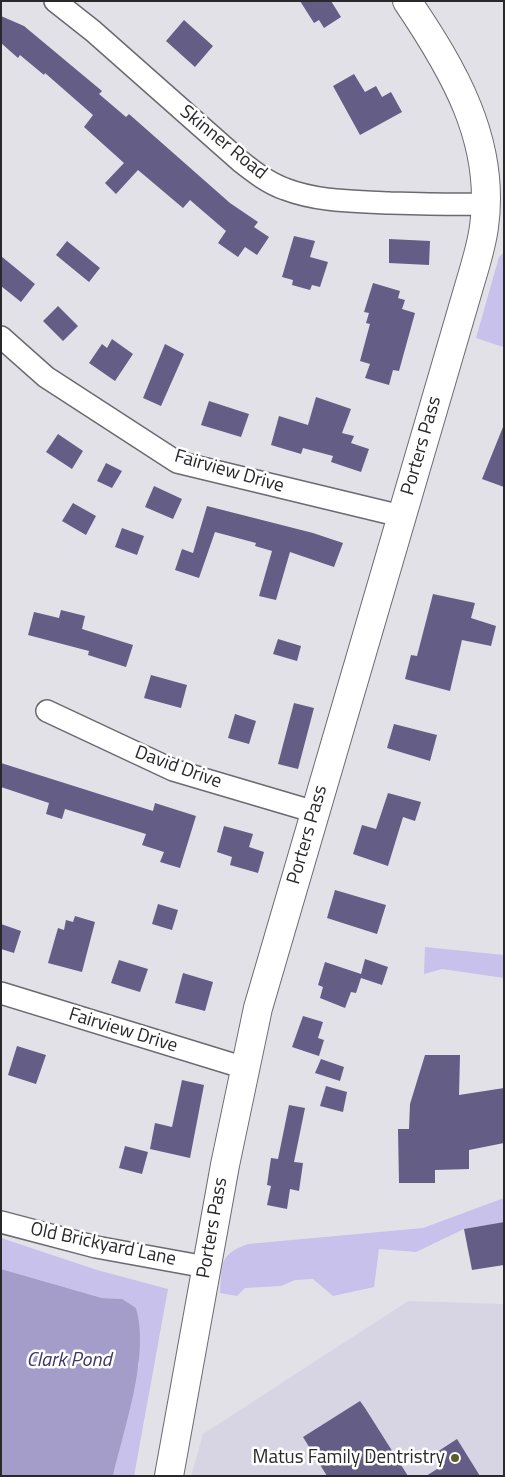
<!DOCTYPE html>
<style>
body{margin:0}
#map{position:relative;width:505px;height:1477px;overflow:hidden;background:#e2e1e8;font-family:"Titillium Web",sans-serif}
canvas{display:block}
.frame{position:absolute;inset:0;border:2px solid #29292b;pointer-events:none}
</style>
<div id="map">
<canvas width="505" height="1477"></canvas>
<div class="frame"></div>
</div>
<script>
const ctx = document.querySelector('canvas').getContext('2d');
ctx.lineJoin = 'round';
function paint(path, color) { ctx.fillStyle = color; ctx.fill(path, 'evenodd'); }
function strokePath(path, color, width, dash) { ctx.strokeStyle = color; ctx.lineWidth = width; ctx.lineCap = dash ? 'butt' : 'round'; ctx.setLineDash(dash || []); ctx.stroke(path); }
function write(font, color, halo, rows, align = 'center') {
  ctx.font = font + ' "Titillium Web",sans-serif'; ctx.lineWidth = 5; ctx.setLineDash([]); ctx.textBaseline = 'middle'; ctx.strokeStyle = halo; ctx.fillStyle = color; for (const [text, x, y, turn = 0] of rows) {
    ctx.save(); ctx.translate(x, y); ctx.rotate((+turn || 0) * Math.PI / 180); ctx.textAlign = isNaN(turn) ? turn : align; if (halo) ctx.strokeText(text, 0, 0); ctx.fillText(text, 0, 0); ctx.restore();
  }
}
paint(new Path2D(`
 M408,1301L504,1304V1476H191L203,1434Z`), '#d7d5e3');
paint(new Path2D(`
 M504,252V345L503,347L476,338L499,257Z
 M425,947L504,955V978L442,969L424,974Z
 M504,1198V1222L464,1229L416,1252L379,1249L374,1287L333,1296L313,1279L295,1280L281,1286L245,1288L237,1296L220,1293C222,1264 218,1255 248,1244L423,1228Z
 M1,1238L97,1270L168,1289L134,1476H113L139,1363L122,1299L102,1298L1,1269Z`), '#c7c1eb');
paint(new Path2D(`
 M1,1269L102,1298L122,1299L136,1308C150,1356 124,1427 113,1476H1Z`), '#a49dca');
paint(new Path2D(`
 M300,1H331L341,17L324,28L319,20L314,23Z
 M1,16L24,26L102,91L99,94L126,117L129,114L230,203L258,222L254,227L269,237L257,255L245,247L238,257L218,243L226,231L190,200L183,208L138,170L116,194L105,183L124,163L84,127L93,115L45,73L44,75L20,55L18,58L1,43Z
 M184,20L213,46L195,67L166,41Z
 M354,74L365,92L376,86L382,97L391,92L402,112L360,135L333,86Z
 M294,236L315,241L310,257L328,262L320,287L312,285L310,290L292,285L293,280L282,277Z
 M389,239L430,241L429,265L389,263Z
 M67,241L100,268L89,282L56,255Z
 M1,256L35,284L21,302L1,286Z
 M373,283L400,291L398,298L405,300L402,309L415,313L399,371L393,370L389,385L365,378L370,364L360,361L370,324L366,323L369,313L364,312Z
 M58,306L78,326L63,341L43,321Z
 M112,339L133,354L115,381L89,363L102,344L107,348Z
 M165,344L184,354L161,406L143,398Z
 M316,397L351,409L342,433L354,436L351,443L369,449L361,472L331,462L333,456L303,448L301,454L271,445L279,416L308,425Z
 M209,401L249,414L241,437L201,425Z
 M503,427H504V487L482,479Z
 M58,434L83,451L72,469L46,452Z
 M106,463L122,471L112,488L97,481Z
 M154,486L182,499L173,519L145,507Z
 M73,503L96,516L86,535L62,521Z
 M207,506L313,533L343,543L334,567L290,552L276,600L259,596L272,551L255,546L256,543L215,532L199,578L175,570L182,549L193,553Z
 M122,528L144,536L137,555L115,547Z
 M433,594L475,603L471,618L496,626L491,646L462,640L450,691L405,679L411,655L417,656Z
 M61,610L85,616L82,629L133,645L126,667L88,655L89,651L28,635L34,612L59,618Z
 M278,639L301,646L297,661L273,654Z
 M151,675L187,685L181,708L144,698Z
 M294,703L314,708L298,769L278,764Z
 M235,714L256,721L249,744L228,738Z
 M394,724L437,735L430,761L387,748Z
 M1,763L153,811L155,803L196,816L180,868L160,862L164,852L142,845L146,834L65,809L62,819L46,814L49,803L1,787Z
 M388,793L421,802L415,821L403,817L388,866L353,854L362,825L376,829Z
 M224,826L253,834L249,847L264,852L258,873L230,865L232,857L217,852Z
 M335,890L386,905L377,934L327,918Z
 M158,904L178,910L172,930L152,924Z
 M75,916L95,922L82,972L48,963L58,928L64,930L66,920L73,922Z
 M1,924L21,931L14,953L1,949Z
 M365,959L388,967L382,985L361,978L356,993L351,992L345,1008L320,998L323,987L318,985L325,962L361,974Z
 M119,960L148,969L140,992L111,983Z
 M183,973L213,982L205,1011L175,1003Z
 M303,1016L323,1022L318,1038L324,1040L319,1056L292,1047Z
 M17,1046L46,1055L36,1084L8,1075Z
 M425,1055H460L459,1095L504,1088V1143L469,1150V1169L435,1170V1183H399L398,1129H409L410,1104Z
 M321,1059L344,1067L340,1081L315,1073Z
 M182,1080L204,1085L190,1158L150,1149L155,1123L172,1127Z
 M326,1086L347,1092L343,1112L320,1106Z
 M289,1105L305,1108L294,1162L303,1163L299,1191L290,1189L287,1209L267,1205L271,1186L267,1185L271,1158L278,1159Z
 M125,1146L148,1152L142,1174L119,1168Z
 M504,1222V1265L472,1270L464,1229Z
 M360,1401L365,1408L408,1476H327L303,1437Z
 M457,1439L480,1476H426L445,1464L437,1452Z`), '#645d86');
const street = new Path2D(`
 M55,1L93,31L240,161C254,172 268,183 285,189C319,202 354,201 390,203C422,204 454,205 486,204
 M1,337L46,377L177,462L401,516
 M47,711L173,770L315,812
 M1,993L245,1068
 M1,1222L96,1247L206,1267`);
const secondary = new Path2D(`
 M169,1476L225,1165L258,1008L468,290C474,269 481,249 484,227C496,141 453,69 407,1`);
strokePath(street, '#6b6a70', 24);
strokePath(secondary, '#6b6a70', 30);
strokePath(street, '#fff', 21);
strokePath(secondary, '#fff', 28);
for (const [x, y, r, color] of [
 [455,1458,5,"#5b5e2b"]
]) { const dot = new Path2D(); dot.arc(x, y, r, 0, 2 * Math.PI); ctx.fillStyle = color; ctx.fill(dot); strokePath(dot, '#fff', 2); }
write('19px', '#29292b', '#fff', [
 ["Skinner Road",223,143,39],
 ["Porters Pass",422,446,-74],
 ["Fairview Drive",229,472,16],
 ["David Drive",178,768,20],
 ["Porters Pass",308,835,-74],
 ["Fairview Drive",123,1031,17],
 ["Porters Pass",213,1228,-80],
 ["Old Brickyard Lane",103,1245,12]
]);
write('19px', '#29292b', '#fff', [
 ["Matus Family Dentristry",445,1458]
], 'right');
write('italic 20px', '#41336c', '#fff', [
 ["Clark Pond",69,1361]
]);
</script>
